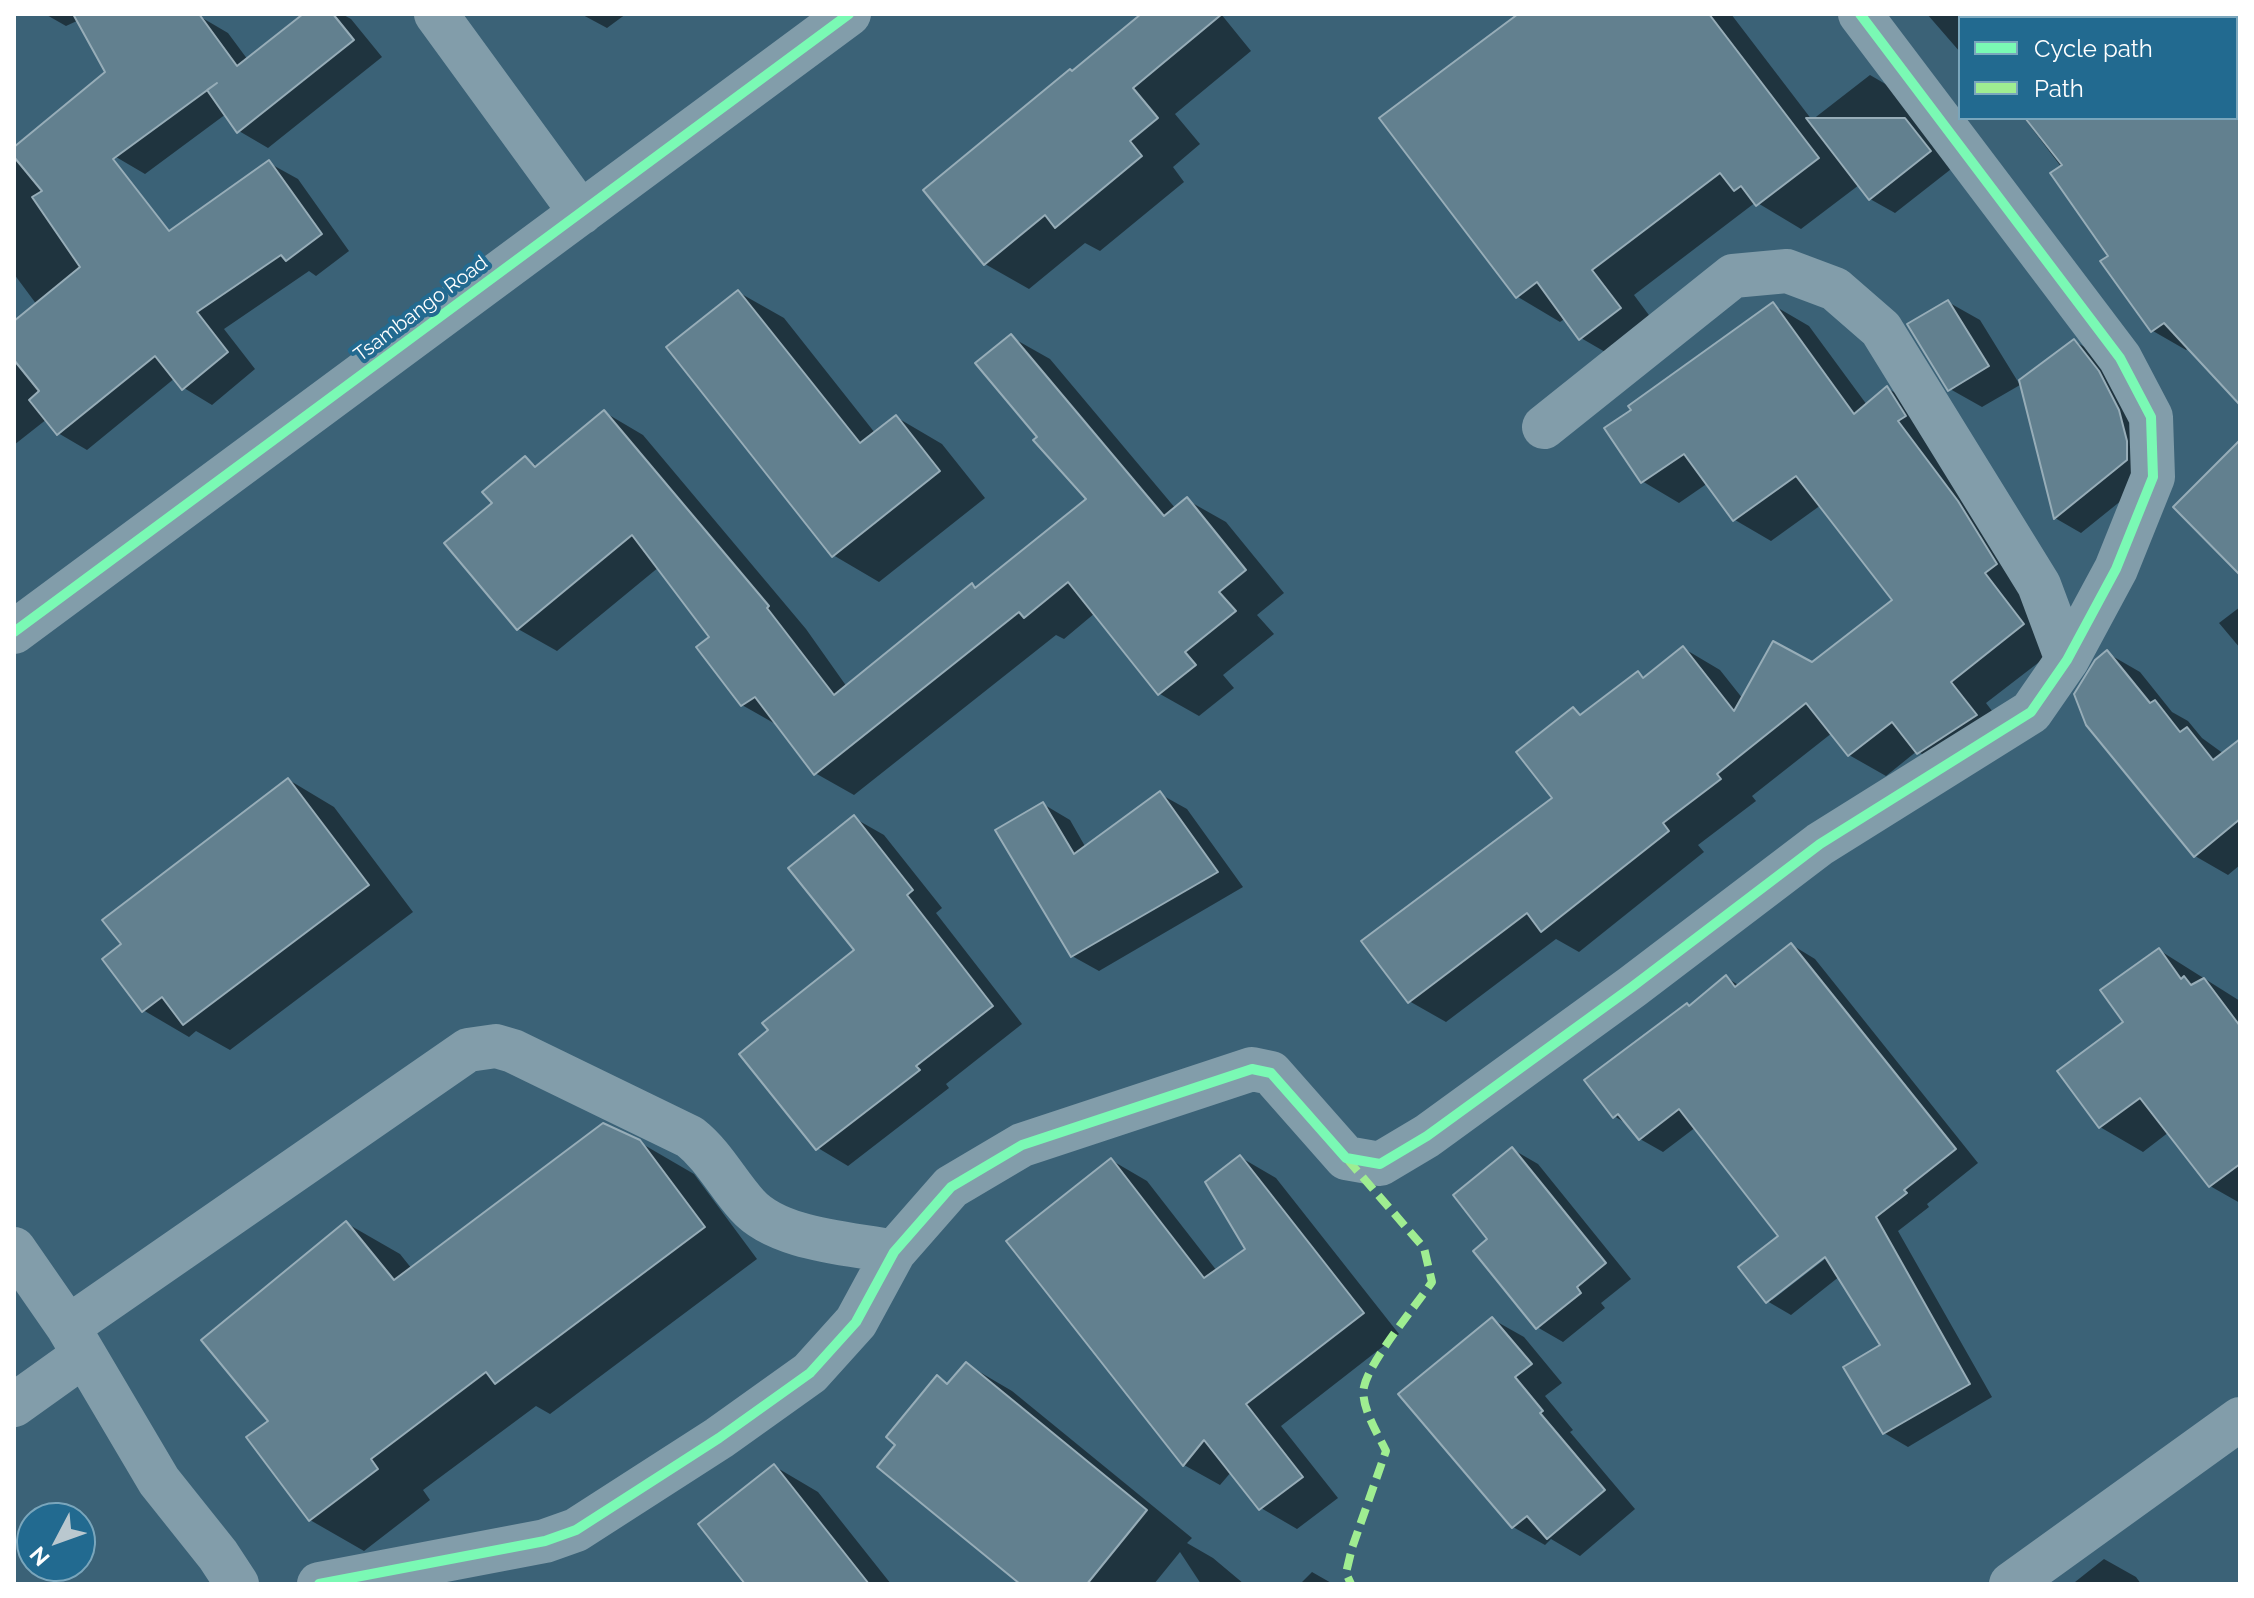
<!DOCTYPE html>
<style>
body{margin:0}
#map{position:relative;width:2254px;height:1598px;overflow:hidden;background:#3b6277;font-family:Raleway,sans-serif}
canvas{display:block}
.frame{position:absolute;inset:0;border:16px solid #fff;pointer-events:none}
.legend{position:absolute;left:1958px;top:16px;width:280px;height:104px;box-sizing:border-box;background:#226a90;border:2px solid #7aa6bc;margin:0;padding:10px 14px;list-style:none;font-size:24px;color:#fff}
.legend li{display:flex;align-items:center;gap:16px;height:40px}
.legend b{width:40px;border:2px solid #7aa6bc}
.north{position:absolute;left:16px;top:1502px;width:80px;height:80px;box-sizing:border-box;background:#226a90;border:2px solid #7aa6bc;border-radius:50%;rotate:229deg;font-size:22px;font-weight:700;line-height:32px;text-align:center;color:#fff}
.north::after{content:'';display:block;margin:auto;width:28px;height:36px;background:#bac8cf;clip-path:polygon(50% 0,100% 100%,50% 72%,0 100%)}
</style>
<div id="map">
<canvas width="2254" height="1598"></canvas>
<div class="frame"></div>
<ul class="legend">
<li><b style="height:10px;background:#7af9b4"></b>Cycle path</li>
<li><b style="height:10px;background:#9fed91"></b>Path</li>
</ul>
<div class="north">N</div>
</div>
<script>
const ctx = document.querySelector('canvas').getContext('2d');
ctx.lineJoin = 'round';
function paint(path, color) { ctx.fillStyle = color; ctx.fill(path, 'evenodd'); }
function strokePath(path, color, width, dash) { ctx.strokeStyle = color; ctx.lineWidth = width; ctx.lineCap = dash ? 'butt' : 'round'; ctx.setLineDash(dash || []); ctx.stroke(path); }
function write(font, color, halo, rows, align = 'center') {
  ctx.font = font + ' Raleway,sans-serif'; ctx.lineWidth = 8; ctx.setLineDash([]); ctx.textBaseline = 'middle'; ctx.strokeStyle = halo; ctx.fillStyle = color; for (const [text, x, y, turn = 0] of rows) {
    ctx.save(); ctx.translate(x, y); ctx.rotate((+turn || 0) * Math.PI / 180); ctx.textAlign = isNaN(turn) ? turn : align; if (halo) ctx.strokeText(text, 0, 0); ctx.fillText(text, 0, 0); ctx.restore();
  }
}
paint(new Path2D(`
 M45,14L199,16L228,33L248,60L306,14H342L351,19L382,57L268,148L239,131L226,114L145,174L116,157L107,73L79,20L66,26Z
 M581,14H626L607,28Z
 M1143,14H1221L1251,51L1175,114L1200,144L1173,167L1184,182L1100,251L1085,243L1029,289L985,264L926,191Z
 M1521,14H1731L1812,120L1870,75L1894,89L1955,166L1895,213L1870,199L1859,185L1801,229L1756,202L1634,295L1663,334L1624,363L1581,338L1566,318L1560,322L1518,297Z
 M1927,14H2137L2140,18H1960V52Z
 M2236,90L2240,95V402L2189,347L2186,350L2153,331L2103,262L2111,256L2062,168L2024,118H2236Z
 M14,154L165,262L269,163L298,179L349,251L316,276L309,271L224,329L255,369L212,405L184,388L175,378L87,450L58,433L47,419L14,445V324L37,305L14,274Z
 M738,292L784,318L875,433L896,417L942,444L985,498L879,582L833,555Z
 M1948,302L1980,320L2020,385L1982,407L1950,389Z
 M1773,305L1809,326L1867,405L1887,388L1923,409L2060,646L1986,703L2012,737L1955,774L1917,751L1886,776L1849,755L1832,733L1752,796L1756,801L1698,845L1704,852L1579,952L1556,939L1446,1022L1409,1001L1555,798L1573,710L1583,715L1639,674L1646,678L1683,648L1720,670L1743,699L1812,664L1895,600L1821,505L1771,541L1735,520L1708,483L1679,503L1642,481Z
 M1011,337L1050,359L1176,509L1187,500L1226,522L1284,593L1257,615L1274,634L1223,675L1234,688L1199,716L1160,694L1095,613L1064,639L1056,635L854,795L815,773L779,726L742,705L712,637L659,567L557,651L518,629L495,504L525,459L539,467L604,412L643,435L806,629L847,687L972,586L977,589L1089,499L1039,437Z
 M2074,341L2101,356L2153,475L2081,533L2055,518Z
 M2240,607V648L2219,623Z
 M2107,653L2140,672L2172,712L2188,721L2202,738L2224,754L2240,741V865L2228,875L2195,856Z
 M289,780L334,807L413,912L230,1050L196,1031L189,1037L143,1010Z
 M1160,794L1187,809L1243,887L1099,971L1072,956L1043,804L1070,820L1086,848Z
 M854,818L884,835L942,908L936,913L1022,1024L946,1084L949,1088L848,1166L818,1148L857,950Z
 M1792,945L1815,959L1978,1163L1927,1204L1929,1207L1898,1231L1992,1397L1908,1447L1884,1433L1883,1346L1840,1276L1791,1315L1767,1301L1781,1236L1696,1127L1663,1152L1640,1139L1629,1125L1614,1116L1691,1008L1727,978L1740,986ZM1832,1249L1834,1252L1772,1300V1295Z
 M2159,950L2240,1001V1203L2210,1186L2169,1132L2143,1152L2100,1127L2126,1022Z
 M639,1142L694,1174L757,1259L550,1414L536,1406L423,1490L430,1500L364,1551L310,1520L271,1421L346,1223L400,1254L412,1269Z
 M1512,1149L1538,1164L1631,1279L1601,1303L1605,1308L1563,1342L1537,1327L1490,1240Z
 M1240,1157L1276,1178L1399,1334L1281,1426L1338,1498L1297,1529L1261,1508L1232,1471L1220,1485L1184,1465L1008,1242L1111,1160L1147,1181L1217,1271L1248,1250Z
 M1492,1319L1524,1337L1562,1383L1545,1396L1573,1430L1570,1432L1635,1509L1580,1556L1551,1539L1545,1545L1513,1527Z
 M966,1364L1012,1391L1192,1538L1187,1543L1213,1558L1244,1584H1201L1180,1552L1154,1584H1023L898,1444L937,1377L950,1385Z
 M774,1466L818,1492L891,1584H747Z
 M2104,1559L2136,1577L2141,1584H2076L2075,1582Z
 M1312,1572L1333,1584H1300Z`), '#0007');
const building = new Path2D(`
 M73,14H199L237,66L303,14H333L354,40L237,133L207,90L217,83L113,159L169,231L269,160L322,234L286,261L281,255L197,312L228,352L182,390L155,356L57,435L29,400L39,391L14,360V321L80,267L32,197L42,191L14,157V147L105,72Z
 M1141,14H1222L1133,88L1158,118L1130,141L1142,156L1055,228L1045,215L984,265L923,190L1070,69L1072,71Z
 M1518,14H1709L1819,158L1756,206L1741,186L1734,191L1720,173L1592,270L1621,308L1579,340L1537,282L1516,298L1379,118Z
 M1806,118H1905L1931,151L1869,200Z
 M2025,118H2240V405L2164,323L2151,332L2100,261L2108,256L2050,173L2062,165Z
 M738,290L860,443L896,415L940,471L832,557L666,347Z
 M1948,300L1989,366L1948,391L1907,324Z
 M1773,302L1854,414L1887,386L1906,416L1898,421L1958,501L1997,564L1985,573L2024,624L1951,682L1977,715L1917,754L1892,722L1848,756L1806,703L1717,774L1721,779L1663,823L1669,831L1541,932L1527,913L1408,1003L1361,941L1552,798L1516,752L1573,707L1580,715L1638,671L1643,678L1683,646L1734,711L1773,641L1812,662L1892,600L1796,476L1733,521L1684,454L1641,483L1604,428L1631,410L1628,406Z
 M1011,334L1164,516L1187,497L1246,570L1219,592L1236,611L1185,652L1196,665L1158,695L1068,582L1024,618L1019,612L814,775L755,697L741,706L696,647L709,637L632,535L517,630L444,543L492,503L482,492L525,456L535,467L604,410L769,606L767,608L834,695L972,583L975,588L1086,499L1033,440L1037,437L975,363Z
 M2074,339L2099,371L2119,410L2127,441V460L2054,519L2019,380Z
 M2240,440V575L2173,507Z
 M2107,650L2150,703L2155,700L2180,732L2187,727L2213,760L2240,739V819L2194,857L2086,725L2074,694L2095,660Z
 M288,778L369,885L183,1025L162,997L142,1012L102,959L121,944L102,920Z
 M1160,791L1218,872L1071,957L995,830L1043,802L1074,854Z
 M854,815L913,890L907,895L993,1006L916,1066L920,1070L816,1150L739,1054L768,1030L762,1023L854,950L788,868Z
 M1791,943L1956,1149L1904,1190L1907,1193L1876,1217L1970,1384L1883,1434L1843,1367L1880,1345L1825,1257L1766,1303L1738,1267L1778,1236L1679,1109L1639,1140L1618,1114L1613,1118L1584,1080L1687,1003L1689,1006L1726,975L1735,987Z
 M2159,948L2181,979L2184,976L2191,985L2204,978L2240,1026V1164L2209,1187L2140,1098L2099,1128L2057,1071L2123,1022L2100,990Z
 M603,1123L640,1140L705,1227L495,1384L486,1372L371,1459L378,1469L309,1521L246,1437L268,1421L201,1340L346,1221L394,1280Z
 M1512,1147L1606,1263L1577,1287L1581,1293L1536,1329L1473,1251L1487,1239L1453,1195Z
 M1240,1155L1364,1313L1246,1404L1303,1477L1259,1510L1204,1440L1183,1466L1006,1241L1111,1158L1204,1278L1245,1249L1205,1182Z
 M1492,1317L1532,1364L1515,1377L1543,1411L1540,1413L1605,1490L1547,1539L1527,1516L1512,1528L1398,1394Z
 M966,1362L1147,1510L1087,1584H1020L877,1467L895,1445L886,1437L937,1375L947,1384Z
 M774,1464L869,1584H745L698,1524Z`);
paint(building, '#62808f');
strokePath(building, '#97adb8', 2);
strokePath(new Path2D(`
 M436,14L581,213
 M1544,427L1733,276L1787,271L1835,289L1881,329L2039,585L2067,660
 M14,632L849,14
 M14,1249L68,1327L159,1481L218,1555L237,1584
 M68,1327L468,1050L496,1046L513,1051L690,1137C714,1156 727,1183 747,1205C778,1240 849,1243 894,1252
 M14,1405L84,1355
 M319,1584L545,1541L576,1530L719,1438L810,1373L856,1322L894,1252L951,1187L1022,1145L1252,1069L1271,1073L1346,1158L1380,1164L1427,1136L1632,987L1820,844L2031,712L2067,660L2116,569L2153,477L2151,417L2120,358L1860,14
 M2011,1584L2240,1419`), '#829daa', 44);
strokePath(new Path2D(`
 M1347,1159L1424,1248L1432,1282C1415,1307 1370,1360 1364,1387C1360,1406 1378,1434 1386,1451L1352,1548L1346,1573L1351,1584`), '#9fed91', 8, [16, 8]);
strokePath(new Path2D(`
 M14,632L849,14
 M319,1584L545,1541L576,1530L719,1438L810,1373L856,1322L894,1252L951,1187L1022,1145L1252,1069L1271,1073L1346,1158L1380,1164L1427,1136L1632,987L1820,844L2031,712L2067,660L2116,569L2153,477L2151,417L2120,358L1860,14`), '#7af9b4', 10);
write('20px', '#fff', '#226a90', [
 ["Tsambango Road",421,309,-37]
]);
</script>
